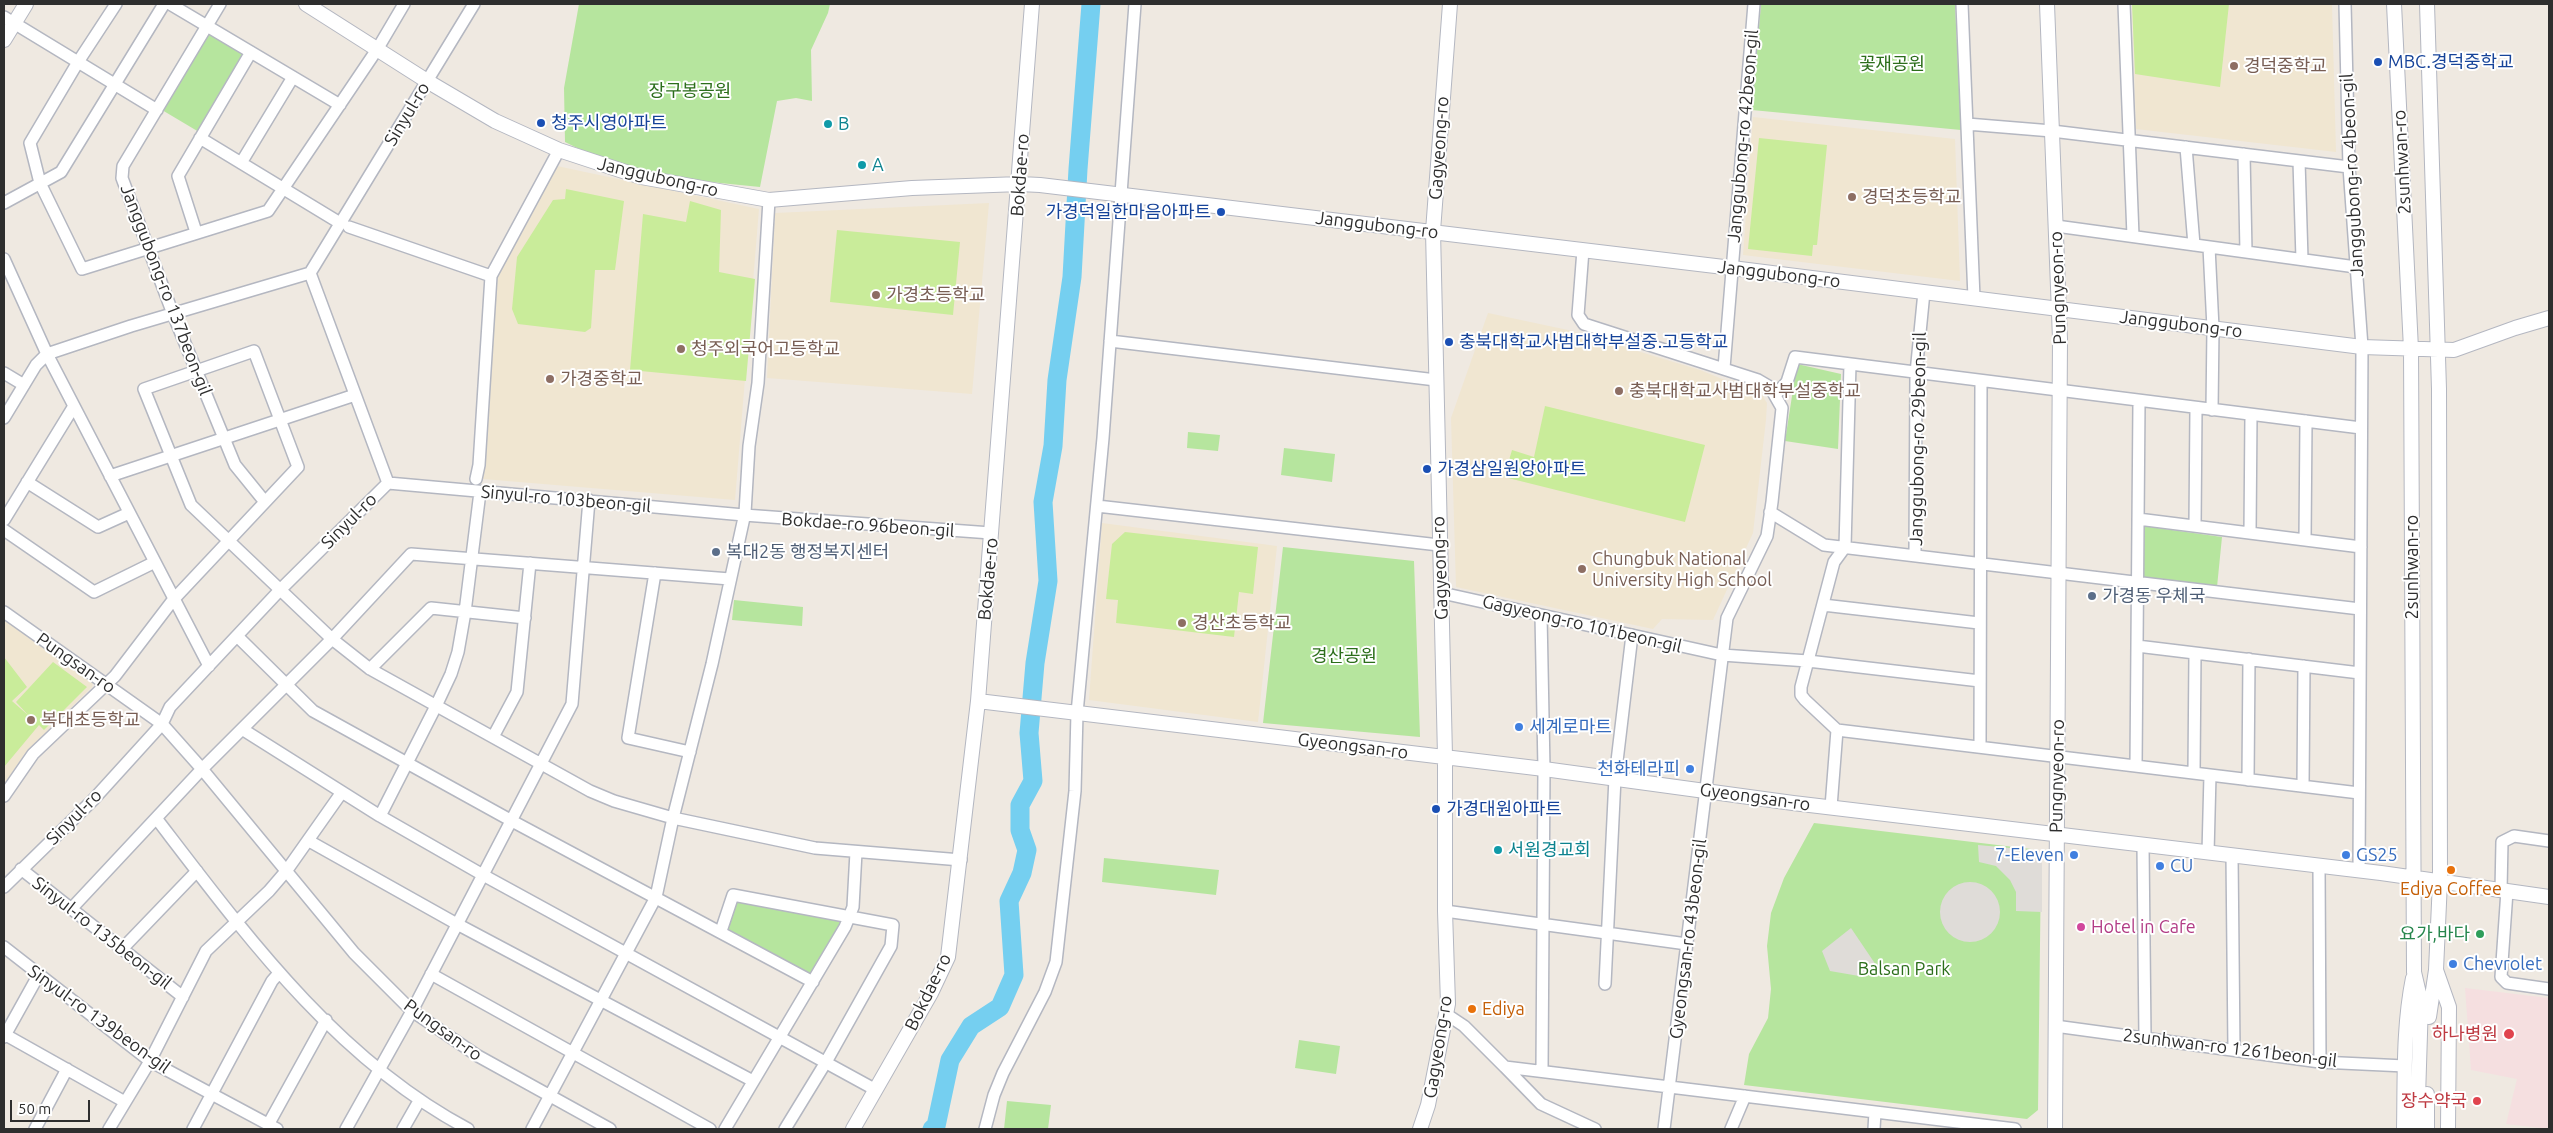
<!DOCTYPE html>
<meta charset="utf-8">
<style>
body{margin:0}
#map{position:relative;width:2553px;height:1133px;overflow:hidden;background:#efe9e1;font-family:Ubuntu,sans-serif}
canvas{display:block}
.frame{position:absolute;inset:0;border:5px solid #2e2e2e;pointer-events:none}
.scale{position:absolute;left:10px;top:1100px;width:80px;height:22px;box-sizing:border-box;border:2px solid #2e2e2e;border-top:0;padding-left:6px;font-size:15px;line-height:18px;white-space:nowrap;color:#2e2e2e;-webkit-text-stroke:4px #fff;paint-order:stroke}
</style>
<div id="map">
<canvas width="2553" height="1133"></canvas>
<div class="frame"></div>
<div class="scale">50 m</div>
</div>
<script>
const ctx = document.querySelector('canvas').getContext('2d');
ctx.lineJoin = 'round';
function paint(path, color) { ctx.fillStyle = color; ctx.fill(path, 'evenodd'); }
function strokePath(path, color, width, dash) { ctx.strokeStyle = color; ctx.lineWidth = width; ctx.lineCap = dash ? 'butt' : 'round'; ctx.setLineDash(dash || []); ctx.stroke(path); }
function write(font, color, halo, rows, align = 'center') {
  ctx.font = font + ' Ubuntu,"Noto Sans KR",sans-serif'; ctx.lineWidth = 4; ctx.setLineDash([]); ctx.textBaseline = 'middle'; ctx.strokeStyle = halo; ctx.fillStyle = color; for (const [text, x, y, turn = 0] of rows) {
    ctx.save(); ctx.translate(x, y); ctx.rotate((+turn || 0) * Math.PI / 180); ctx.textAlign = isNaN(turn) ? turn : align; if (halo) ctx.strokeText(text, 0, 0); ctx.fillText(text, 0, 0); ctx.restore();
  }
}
paint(new Path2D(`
 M2132,4H2332L2336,152L2136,129Z
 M1753,117L1955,139L1960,281L1743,255Z
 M557,166L759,209L735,500L483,479L496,278Z
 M989,203L972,394L767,378L775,213Z
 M1488,313L1568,330L1700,370L1762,395L1767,403L1766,420L1753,533L1713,620L1662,619L1653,629L1456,587L1451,418Z
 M1102,523L1277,546L1258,722L1089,700Z
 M4,618L93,682L92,687L25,753L4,785Z`), '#f0e6d1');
paint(new Path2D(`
 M2465,988L2549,998V1129L2506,1124L2517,1079L2471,1070Z`), '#f5dfe0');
paint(new Path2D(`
 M579,4H830L828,13L811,50L812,101L796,98L777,101L760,187C694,181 624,173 565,142L564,88Z
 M1761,4H1955L1961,130L1752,110Z
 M209,32L245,54L199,132L162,110Z
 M1797,364L1841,374L1838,449L1785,441Z
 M1188,432L1220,435L1218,451L1187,448Z
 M1284,448L1335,454L1332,482L1281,475Z
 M2143,526L2222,537L2217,587L2142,577Z
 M1283,547L1414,561L1420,737L1263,723Z
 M734,600L803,607L802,626L732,620Z
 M1814,823L2031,849L2041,861L2038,1110L2027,1119L1744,1085L1749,1054L1768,1018L1771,989L1767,946L1771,913L1784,878Z
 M1104,858L1219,870L1216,895L1102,882Z
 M735,901L844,921L811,975L726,928Z
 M1299,1040L1340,1046L1336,1074L1295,1068Z
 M1007,1101L1051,1105L1048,1129H1004Z`), '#b6e59e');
paint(new Path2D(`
 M2132,4H2229L2220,87L2135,74Z
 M1759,138L1827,145L1817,245H1813L1812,256L1748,249Z
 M566,189L624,201L615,270H595L591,328L585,332L518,324L512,309L517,257L553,200L565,199Z
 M690,201L721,210L719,272L755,279L746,381L630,370L643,214L686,222Z
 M837,230L960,242L953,315L830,302Z
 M1545,406L1705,445L1685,522L1504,477L1512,450L1534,457Z
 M1125,532L1258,547L1253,594L1239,592L1234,637L1116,623L1118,600L1106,599L1112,544Z
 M4,657L27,687L12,701L29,716L16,702L53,662L87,687L44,730L39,725L4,767Z`), '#c9ec9a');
paint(new Path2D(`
 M1978,845L2032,850L2042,863V912L2016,911V892L2010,880L1996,866L1979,862Z
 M1940 912a30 30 0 1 1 60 0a30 30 0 1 1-60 0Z
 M1851,928L1878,968L1859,976L1830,971L1822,951Z`), '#dfdcd8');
strokePath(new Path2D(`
 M932,1129L936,1126L950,1060L971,1026L1000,1007L1014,975L1009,901L1022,873L1027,850L1020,830V805L1033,781L1029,733L1035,663L1048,581L1043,502L1053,446L1057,380L1072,277L1078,169L1091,4`), '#75cff0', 19);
const minor = new Path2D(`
 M116,4L78,62L30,143L40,183L82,269L268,211L378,48L404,4
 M170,4L340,105
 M220,4L123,166L122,178L173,314L235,465L265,502
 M1962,4L1974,298
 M2124,4L2133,236
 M2345,4L2349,167L2362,347L2359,870
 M4,17L157,110
 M1967,124L2052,131L2349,167
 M200,138L340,223
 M2186,147L2194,245
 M2244,154L2246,252
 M2299,161L2302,259
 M241,163L293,77
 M4,203L61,172L164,4
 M2056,226L2356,267
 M349,227L491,276
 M196,232L178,176L251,52
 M2209,247L2213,328L2212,410
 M1583,250L1578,315L1584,324L1758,380L1770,387L1782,408L1772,502L1767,536L1727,618L1664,1129
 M4,259L47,354L209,666
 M1110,341L1436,380
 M1724,368L1754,4
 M4,373L24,385
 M1776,394L1787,382L1795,357L2361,428
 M4,418L36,365L47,354L131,326L310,273
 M110,476L355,395
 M476,479L479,465L491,276L559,150
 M27,482L98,527L129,513
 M388,483L744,515L991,533
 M388,483L310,273L474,4
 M1097,506L1439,545
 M1770,512L1824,545L2360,609
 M2138,519L2361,547
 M4,520L74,406
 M2195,526L2196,409
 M4,530L94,592L155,562
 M2250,533L2251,415
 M2305,540L2306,421
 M1915,555L1916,373L1924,292
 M655,573L628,738L690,752
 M1442,593L1722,655L1808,661L1980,681
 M1823,605L1979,623
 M4,612L162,724L202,769L354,953L412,1011L478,1056L610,1129
 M1541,615L1544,769L1542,1071
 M237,636L313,711L512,821L813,982
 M2137,646L2360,673
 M370,669L431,608L525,618
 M242,729L380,816L483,875L876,1090
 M1837,730L2359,793
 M493,737L517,692L530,563
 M1980,747L1981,381
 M2136,766L2139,402
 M2194,773L2195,653
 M2248,780L2249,659
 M2303,786L2304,666
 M4,796L33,754L115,676L173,600L298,467L254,351L144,389L191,505L332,639L370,669L590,791L614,801L673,818L815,848L961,860
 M1831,807L1837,730L1805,700L1801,695V687L1834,562L1845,547L1850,364
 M380,816L436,706L451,674L458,652L465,612L480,492
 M156,818C245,934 336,1059 468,1129
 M309,841L457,924L753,1081
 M2143,845L2145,1038
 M2208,853L2210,775
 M2232,855L2234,1050
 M2319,866L2320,1062
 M21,869L183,997
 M4,887L93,800L162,724L170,707L279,591L388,483
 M2501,890L2502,842L2514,836L2549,841
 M2507,891L2501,977L2507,983L2549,989
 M71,909L202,769L332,639L411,554L730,579
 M1445,911L1687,944
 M721,931L733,895L893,925L891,946L826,1062L785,1129
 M4,947L150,1061L277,1129
 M122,949L197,871
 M431,974L710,1129
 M1605,984L1615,778L1632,635
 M1446,1014L1464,1026L1505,1067L2015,1129
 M2055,1026L2320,1062L2405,1066
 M4,1034L125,1102
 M4,1037L38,976
 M1505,1067L1541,1104L1595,1129
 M268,1125L326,1020
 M35,1129L67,1069
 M109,1129L150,1061L206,951L269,891L287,870L342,792
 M193,1129L272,981L279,973
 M346,1129L412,1011L572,704L589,500
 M403,1129L419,1101
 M532,1129L656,897L673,818L712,664L745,513L749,446L758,383L769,200
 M725,1129L845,927L853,907L856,852
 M985,1129L994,1095L1003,1073L1045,992L1056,962L1075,791L1077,713L1103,438L1135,4
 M1731,1129L1745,1096
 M1874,1129L1875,1112`);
const tertiary = new Path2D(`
 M306,4L427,81L495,121L559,150L641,177L769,200L912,188L1020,184L1040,185L1732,268L2362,347L2454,350L2515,328L2549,318
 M2047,4L2060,339L2055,1129
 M2394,4L2411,349L2414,972L2421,1002L2417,1129
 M2427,4L2439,389L2440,881L2436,970L2429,1017
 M4,40L26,4
 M978,701L1544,769L1793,803L2381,873L2549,897
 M2436,970L2449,1007L2448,1129
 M2427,1094V1129
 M853,1129L931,993L948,957L978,701L1032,4
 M1420,1129L1428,1105L1448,1004L1445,911V756L1433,231L1450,4
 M2404,1129C2405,1079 2403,1027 2413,978`);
strokePath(minor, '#b4b7c1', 14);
strokePath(tertiary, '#b4b7c1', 16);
strokePath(minor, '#fff', 11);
strokePath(tertiary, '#fff', 14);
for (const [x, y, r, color] of [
 [2378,62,5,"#1a4fb4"],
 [2234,66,5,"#8d6e63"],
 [541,123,5,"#1a4fb4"],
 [828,124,5,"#0f9aa8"],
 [862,165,5,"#0f9aa8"],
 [1852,197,5,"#8d6e63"],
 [1221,212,5,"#1a4fb4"],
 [876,295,5,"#8d6e63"],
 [1449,342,5,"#1a4fb4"],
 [681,349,5,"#8d6e63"],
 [550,379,5,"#8d6e63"],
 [1619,391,5,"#8d6e63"],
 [1427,469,5,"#1a4fb4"],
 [716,552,5,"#5c6f8a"],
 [1582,569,5,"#8d6e63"],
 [2092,596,5,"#5c6f8a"],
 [1182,623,5,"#8d6e63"],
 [31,720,5,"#8d6e63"],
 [1519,727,5,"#3f7fe0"],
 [1690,769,5,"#3f7fe0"],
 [1436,809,5,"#1a4fb4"],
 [1498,850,5,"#0f9aa8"],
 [2074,855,5,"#3f7fe0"],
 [2346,855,5,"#3f7fe0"],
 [2160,866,5,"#3f7fe0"],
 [2451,870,5,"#e8710a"],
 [2081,927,5,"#d1479c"],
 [2480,934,5,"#2e9e5b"],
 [2453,964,5,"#3f7fe0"],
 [1472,1009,5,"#e8710a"],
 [2509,1034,6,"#e0444e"],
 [2477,1101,5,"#e0444e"]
]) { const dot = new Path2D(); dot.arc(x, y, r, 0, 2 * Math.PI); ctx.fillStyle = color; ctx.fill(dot); strokePath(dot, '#fff', 2); }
write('18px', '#164399', '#fff', [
 ["MBC.경덕중학교",2388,62],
 ["청주시영아파트",551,123],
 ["가경덕일한마음아파트",1211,212,"right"],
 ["충북대학교사범대학부설중.고등학교",1459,342],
 ["가경삼일원앙아파트",1437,469],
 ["가경대원아파트",1446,809]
], 'left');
write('18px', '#2c6e1b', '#fff', [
 ["꽃재공원",1892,64],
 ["장구봉공원",690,91],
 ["경산공원",1344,656],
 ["Balsan Park",1904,969]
]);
write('18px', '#785e54', '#fff', [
 ["경덕중학교",2244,66],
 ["경덕초등학교",1862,197],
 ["가경초등학교",886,295],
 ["청주외국어고등학교",691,349],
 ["가경중학교",560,379],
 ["충북대학교사범대학부설중학교",1629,391],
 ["Chungbuk National",1592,559],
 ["University High School",1592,580],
 ["경산초등학교",1192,623],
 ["복대초등학교",41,720]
], 'left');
write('18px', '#2e2e2e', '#fff', [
 ["Sinyul-ro",407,114,-59],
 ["Janggubong-ro 42beon-gil",1743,136,-85],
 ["Gagyeong-ro",1439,148,-86],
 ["2sunhwan-ro",2402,162,-93],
 ["Bokdae-ro",1020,175,-86],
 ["Janggubong-ro 4beon-gil",2352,175,-93],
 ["Janggubong-ro",658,177,13],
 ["Janggubong-ro",1377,225,7],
 ["Janggubong-ro",1779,274,7],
 ["Pungnyeon-ro",2058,288,-92],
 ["Janggubong-ro 137beon-gil",166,290,69],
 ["Janggubong-ro",2181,324,7],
 ["Janggubong-ro 29beon-gil",1918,439,-89],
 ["Sinyul-ro 103beon-gil",566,499,5],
 ["Sinyul-ro",349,521,-45],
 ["Bokdae-ro 96beon-gil",868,525,4],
 ["2sunhwan-ro",2412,567,-90],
 ["Gagyeong-ro",1440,568,-92],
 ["Bokdae-ro",988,579,-85],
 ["Gagyeong-ro 101beon-gil",1582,624,13],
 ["Pungsan-ro",76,663,35],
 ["Gyeongsan-ro",1353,746,7],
 ["Pungnyeon-ro",2057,776,-89],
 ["Gyeongsan-ro",1755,797,8],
 ["Sinyul-ro",74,817,-45],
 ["Sinyul-ro 135beon-gil",102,933,38],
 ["Gyeongsan-ro 43beon-gil",1688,939,-83],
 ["Bokdae-ro",928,992,-64],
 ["Sinyul-ro 139beon-gil",99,1019,36],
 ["Pungsan-ro",443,1030,36],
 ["Gagyeong-ro",1438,1047,-81],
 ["2sunhwan-ro 1261beon-gil",2230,1048,7]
]);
write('18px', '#0d838f', '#fff', [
 ["B",838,124],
 ["A",872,165],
 ["서원경교회",1508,850]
], 'left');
write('18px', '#4e5e75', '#fff', [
 ["복대2동 행정복지센터",726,552],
 ["가경동 우체국",2102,596]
], 'left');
write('18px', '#366cbe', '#fff', [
 ["세계로마트",1529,727],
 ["천화테라피",1680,769,"right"],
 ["7-Eleven",2064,855,"right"],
 ["GS25",2356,855],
 ["CU",2170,866],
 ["Chevrolet",2463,964]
], 'left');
write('18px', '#c56008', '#fff', [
 ["Ediya Coffee",2451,889],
 ["Ediya",1482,1009,"left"]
]);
write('18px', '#b23c85', '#fff', [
 ["Hotel in Cafe",2091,927]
], 'left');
write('18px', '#27864d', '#fff', [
 ["요가,바다",2470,934]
], 'right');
write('18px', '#be3a42', '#fff', [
 ["하나병원",2498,1034],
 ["장수약국",2467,1101]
], 'right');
</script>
